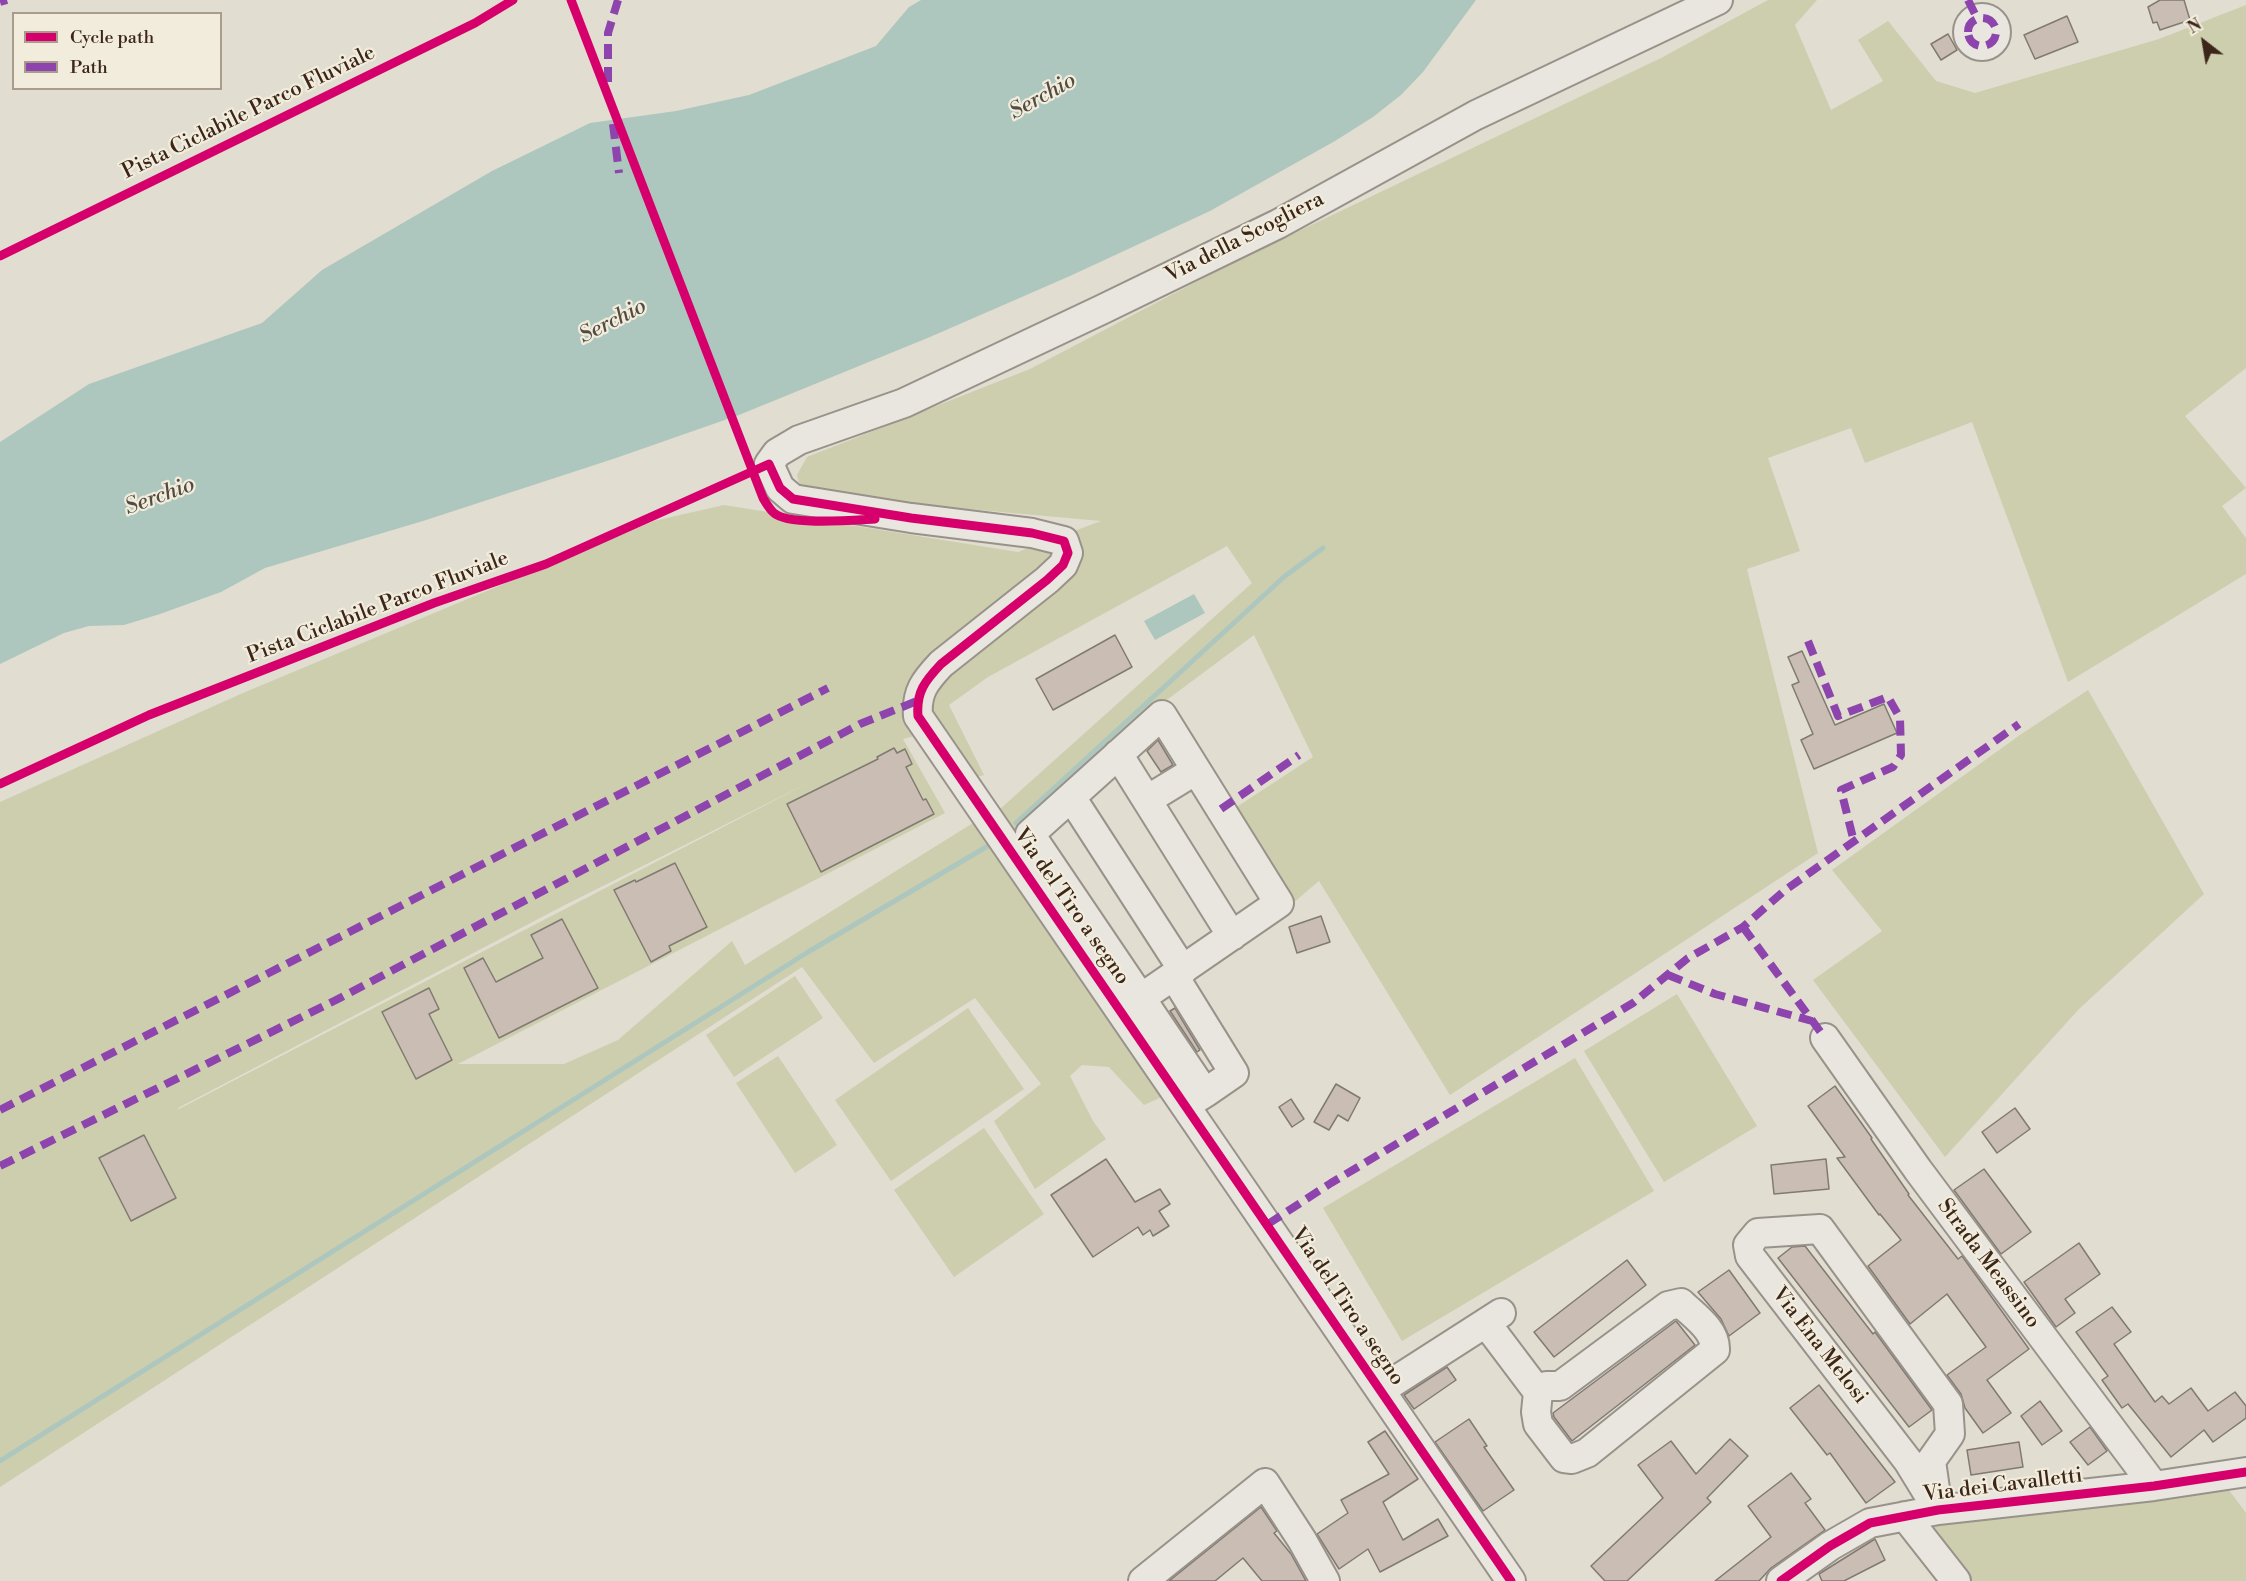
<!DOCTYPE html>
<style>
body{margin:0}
#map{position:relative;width:2246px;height:1581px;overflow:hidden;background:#e1ddd0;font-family:"Libre Bodoni",serif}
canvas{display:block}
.legend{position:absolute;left:12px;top:12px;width:210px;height:78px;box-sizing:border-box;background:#f1ecdb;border:2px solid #a99c8d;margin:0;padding:8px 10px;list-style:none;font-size:18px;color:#3c2519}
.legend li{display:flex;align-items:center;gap:12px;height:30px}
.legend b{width:30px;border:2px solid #a99c8d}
.north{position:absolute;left:2174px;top:12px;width:60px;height:60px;-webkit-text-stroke:4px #f1ecdb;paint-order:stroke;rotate:329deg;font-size:16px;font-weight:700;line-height:24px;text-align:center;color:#3c2519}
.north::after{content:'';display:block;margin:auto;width:21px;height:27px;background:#3c2519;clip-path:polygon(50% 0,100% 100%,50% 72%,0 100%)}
</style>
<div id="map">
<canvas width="2246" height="1581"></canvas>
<ul class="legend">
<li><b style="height:8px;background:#d6006c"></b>Cycle path</li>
<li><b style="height:8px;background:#8e44ad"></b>Path</li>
</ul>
<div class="north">N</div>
</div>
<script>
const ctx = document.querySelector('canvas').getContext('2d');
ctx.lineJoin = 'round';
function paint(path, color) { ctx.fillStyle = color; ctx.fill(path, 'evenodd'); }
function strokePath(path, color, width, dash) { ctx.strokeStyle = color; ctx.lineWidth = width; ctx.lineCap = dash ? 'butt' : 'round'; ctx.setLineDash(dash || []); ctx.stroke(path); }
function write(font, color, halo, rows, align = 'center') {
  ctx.font = font + ' "Libre Bodoni",serif'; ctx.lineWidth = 4.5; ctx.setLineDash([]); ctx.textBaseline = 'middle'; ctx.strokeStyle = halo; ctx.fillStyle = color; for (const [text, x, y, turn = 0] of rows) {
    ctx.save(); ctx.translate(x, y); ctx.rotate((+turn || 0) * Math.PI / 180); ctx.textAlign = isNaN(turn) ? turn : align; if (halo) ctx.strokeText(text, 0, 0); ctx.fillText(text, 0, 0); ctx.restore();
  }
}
paint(new Path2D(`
 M1768,0H1817L1795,25L1831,110L1883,81L1858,40L1888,21L1936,81L1975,93L2159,39L2246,5V368L2185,416L2246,488L2222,506L2246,538V574L2068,682L1972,422L1865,463L1851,428L1768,458L1800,551L1747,569L1818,853L1450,1095L1319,881L1293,903L1232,810L1313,757L1254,635L1164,702L1017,833L1000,809L1252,583L1227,546L988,677L949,705L984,775L969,779L915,736L903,739L945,813L458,1064H564L618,1040L732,941L745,965L973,823L1166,1095L1144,1105L1109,1067L1082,1065L1070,1076L1093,1121L1106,1139L1035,1189L994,1121L1041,1084L975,998L874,1063L802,967L0,1487V802L243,693L654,521L724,505L1018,552L1101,521L802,494L797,475L807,457L1030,369L1234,262L1661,58ZM814,780L179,1109L178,1108L561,907Z
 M2088,690L2204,894L2079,1009L1945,1157L1813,980L1882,931L1832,870L2020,735Z
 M795,976L823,1018L734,1077L706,1035Z
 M1677,994L1757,1126L1664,1182L1584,1051Z
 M968,1008L1024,1089L891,1181L835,1100Z
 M778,1056L837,1145L795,1173L736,1083Z
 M1575,1058L1654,1191L1402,1341L1323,1208Z
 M984,1128L1044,1214L954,1277L894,1190Z
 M2226,1486L2246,1513V1581H1970L1922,1521Z`), '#ccceae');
paint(new Path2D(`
 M921,0H1476L1423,72L1401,95L1373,117L1335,141L1210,211L1070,276L930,337L739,415L616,458L423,521L265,568L221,592L160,614L124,625L89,626L64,633L0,664V442L89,384L262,323L322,270L492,171L590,123L676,111L749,95L876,46L909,7Z
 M1194,594L1205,613L1155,640L1144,621Z`), '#adc7bf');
strokePath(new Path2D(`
 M1016,823L1285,576L1323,548
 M0,1461L808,952L993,843`), '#adc7bf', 5);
const building = new Path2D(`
 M2160,0H2184L2190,20L2160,30L2157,22L2153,23L2148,7Z
 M2067,16L2078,42L2035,59L2024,35Z
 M1948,34L1957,50L1941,60L1931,44Z
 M1115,635L1132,667L1053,710L1036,679Z
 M1802,651L1835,725L1884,704L1897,733L1814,769L1801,740L1813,734L1792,685L1799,682L1788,657Z
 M1158,740L1173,765L1161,772L1147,751Z
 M894,748L897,753L905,749L912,764L906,767L923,800L926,799L934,814L821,872L787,804L878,759L877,757Z
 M675,863L707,927L669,946L671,951L651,962L614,890L635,880L636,882Z
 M1321,916L1330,942L1297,953L1289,927Z
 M562,919L598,988L499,1038L464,968L483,958L496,982L543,958L531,935Z
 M429,988L439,1009L429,1014L452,1060L416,1079L382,1012Z
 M1175,1008L1200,1050L1197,1052L1170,1011Z
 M1336,1084L1360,1098L1348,1121L1338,1115L1329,1130L1314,1122Z
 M1835,1086L1872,1138L1871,1139L1909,1194L1908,1195L1958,1259L1962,1256L2029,1349L1987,1380L2011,1413L1983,1433L1965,1408L1961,1394L1947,1375L1986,1347L1947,1294L1910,1324L1868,1266L1901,1240L1880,1214L1879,1215L1837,1158L1845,1157L1808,1106Z
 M1291,1099L1304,1119L1292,1127L1279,1107Z
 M2015,1108L2030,1129L1997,1153L1982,1132Z
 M144,1135L176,1198L131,1221L99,1158Z
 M1106,1159L1135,1202L1160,1189L1170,1204L1159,1211L1169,1226L1153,1236L1150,1230L1143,1235L1138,1227L1093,1257L1051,1195Z
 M1826,1159L1829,1189L1774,1194L1771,1165Z
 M1984,1169L2031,1232L2001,1254L1954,1190Z
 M2079,1243L2100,1274L2065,1299L2075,1313L2056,1327L2024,1282Z
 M1805,1246L1873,1334L1875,1332L1932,1410L1909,1427L1778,1258L1792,1247Z
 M1627,1260L1646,1285L1554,1357L1534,1332Z
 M1729,1270L1760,1313L1729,1336L1721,1319L1698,1292Z
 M2112,1307L2131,1332L2114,1344L2155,1402L2162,1396L2169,1404L2191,1388L2208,1411L2235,1392L2246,1406V1418L2213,1442L2204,1430L2171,1457L2128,1404L2122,1408L2102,1380L2108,1376L2076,1332Z
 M1676,1321L1695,1345L1572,1441L1554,1417L1553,1413Z
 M1447,1367L1456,1380L1414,1409L1404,1395Z
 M1819,1385L1895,1482L1866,1503L1830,1453L1827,1455L1790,1408Z
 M2040,1401L2062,1431L2042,1445L2021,1416Z
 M1469,1419L1487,1446L1484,1447L1514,1490L1483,1511L1435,1442Z
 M2090,1427L2107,1451L2088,1465L2070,1442Z
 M1385,1431L1418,1479L1383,1502L1403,1540L1438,1519L1448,1536L1380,1572L1368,1549L1339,1569L1317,1534L1348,1513L1341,1500L1389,1474L1368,1442Z
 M1730,1439L1748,1456L1707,1498L1711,1502L1627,1581H1605L1591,1566L1663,1498L1638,1465L1671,1441L1696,1474Z
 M2019,1442L2023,1467L1971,1475L1967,1450Z
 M1791,1473L1811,1499L1805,1503L1825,1530L1771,1568L1759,1581H1715L1771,1537L1748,1506Z
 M1261,1507L1277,1531L1274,1533L1291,1554L1306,1581H1262L1243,1558L1215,1581H1169Z
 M1875,1539L1885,1560L1844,1581H1822L1819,1574Z`);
paint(building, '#cabdb4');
strokePath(building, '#807a71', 1.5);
const minor = new Path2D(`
 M1968 32a14 14 0 1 1 28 0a14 14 0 1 1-28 0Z
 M1118,754L1232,936
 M1071,797L1183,970
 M1147,800L1196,770
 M1174,976L1234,1073L1205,1093
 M1141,998L1279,903L1162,715L1030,834L1205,1093L1186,1105
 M1825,1038L1918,1170L2154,1486
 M1820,1229L1948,1404L1950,1434L1931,1461L1938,1510L1908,1461L1750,1256L1748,1245L1758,1233Z
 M1486,1323L1538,1392L1536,1412L1538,1424L1564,1458L1572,1459L1587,1453L1715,1350C1716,1330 1694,1316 1681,1303L1668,1306L1560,1386H1546L1538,1392
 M1381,1390L1501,1313
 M1905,1516L1956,1581
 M1143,1581L1265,1483L1302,1540L1325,1581
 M1511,1581L918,716C916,692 925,681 941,664L1047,580L1063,565L1068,553L1064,541L1032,533L911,518L793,499L780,488L769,464L777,453L799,440L904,403L1101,310L1278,224L1476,115L1718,0
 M1781,1581L1830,1546L1870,1523L1938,1510L2154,1486L2246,1472`);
strokePath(minor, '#98928a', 32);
strokePath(minor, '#e9e6df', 28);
strokePath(new Path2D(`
 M1968,0L1977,18
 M0,2L7,0
 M1968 32a14 14 0 1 1 28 0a14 14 0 1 1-28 0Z
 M608,82V33L618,0
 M613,124L619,173
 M1808,641L1838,716L1888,697L1900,718L1901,755L1893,767L1841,790L1854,842
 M1221,809L1299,755
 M1743,927L1825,1038
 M1668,975L1715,994L1812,1021
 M0,1110L828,688
 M0,1166L336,1000L860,724L917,701
 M1268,1224L1331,1183L1633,1003L1688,958L1743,927L1784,891L2019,724`), '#8e44ad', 8, [15, 8]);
strokePath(new Path2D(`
 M571,0L763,498C766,503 770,510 774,513C788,526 855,520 875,519
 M0,256L475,23L513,0
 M0,784L149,715L434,603L546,564L769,464L780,488L793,499L911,518L1032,533L1064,541L1068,553L1063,565L1047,580L941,664C925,681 916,692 918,716L1511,1581
 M1781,1581L1830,1546L1870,1523L1938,1510L2154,1486L2246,1472`), '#d6006c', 9);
write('21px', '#3c2519', '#f1ecdb', [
 ["Pista Ciclabile Parco Fluviale",249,113,-26],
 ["Via della Scogliera",1245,238,-27],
 ["Pista Ciclabile Parco Fluviale",378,608,-21],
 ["Via del Tiro a segno",1071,907,55],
 ["Strada Meassino",1988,1264,53],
 ["Via del Tiro a segno",1347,1307,56],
 ["Via Ena Melosi",1819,1346,52],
 ["Via dei Cavalletti",2003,1486,-7]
]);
write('italic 22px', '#534b41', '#f1ecdb', [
 ["Serchio",1043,97,-29],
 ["Serchio",613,322,-27],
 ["Serchio",160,497,-20]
]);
</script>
